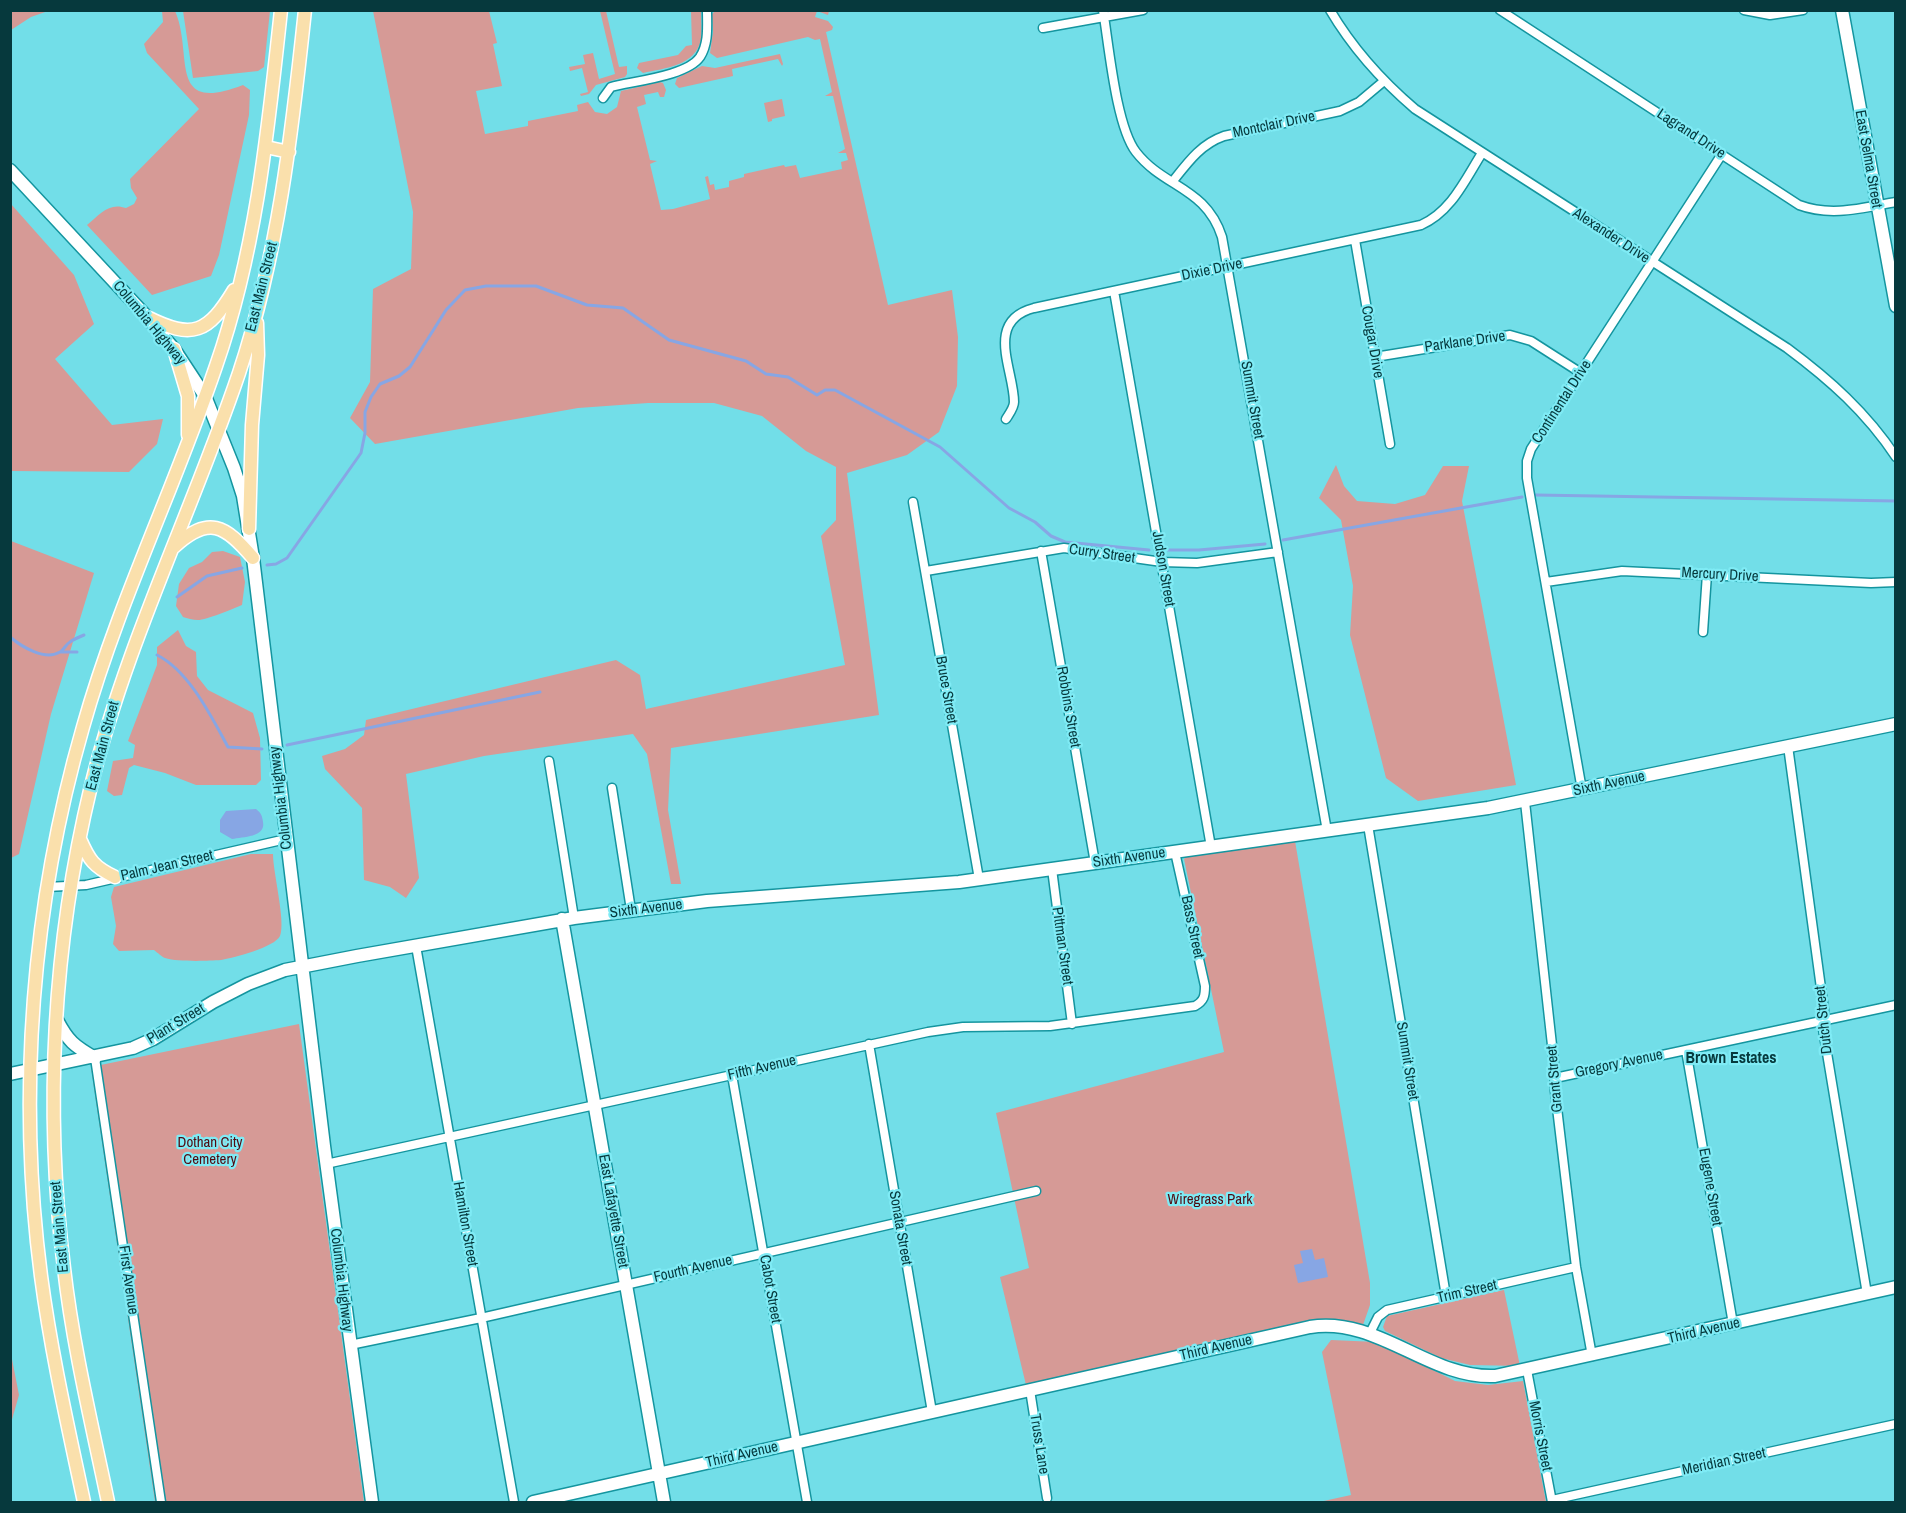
<!DOCTYPE html>
<style>
body{margin:0}
#map{position:relative;width:1906px;height:1513px;overflow:hidden;background:#72dee8;font-family:"Archivo Narrow",sans-serif}
canvas{display:block}
.frame{position:absolute;inset:0;border:12px solid #06393d;pointer-events:none}
</style>
<div id="map">
<canvas width="1906" height="1513"></canvas>
<div class="frame"></div>
</div>
<script>
const ctx = document.querySelector('canvas').getContext('2d');
ctx.lineJoin = 'round';
function paint(path, color) { ctx.fillStyle = color; ctx.fill(path, 'evenodd'); }
function strokePath(path, color, width, dash) { ctx.strokeStyle = color; ctx.lineWidth = width; ctx.lineCap = dash ? 'butt' : 'round'; ctx.setLineDash(dash || []); ctx.stroke(path); }
function write(font, color, halo, rows, align = 'center') {
  ctx.font = font + ' "Archivo Narrow",sans-serif'; ctx.lineWidth = 4.5; ctx.setLineDash([]); ctx.textBaseline = 'middle'; ctx.strokeStyle = halo; ctx.fillStyle = color; for (const [text, x, y, turn = 0] of rows) {
    ctx.save(); ctx.translate(x, y); ctx.rotate((+turn || 0) * Math.PI / 180); ctx.textAlign = isNaN(turn) ? turn : align; if (halo) ctx.strokeText(text, 0, 0); ctx.fillText(text, 0, 0); ctx.restore();
  }
}
paint(new Path2D(`
 M11,10H48V11L31,17L11,30Z
 M162,11H175C194,54 166,115 243,85L250,90L249,115L219,255L211,276L152,295L87,225C100,214 109,202 126,208L134,204L137,198L131,188L130,179L199,109L147,53L144,44L163,22Z
 M183,11H270L264,67L258,71L193,78Z
 M373,11H489L497,43L493,44L502,86L476,91L485,134L528,126V121L578,111L577,105L588,102L595,112L607,114L617,107L621,91L660,82L663,83L666,90L664,97H660L658,92L644,95L646,104L637,107L650,160L657,161L650,164L661,210L673,209L710,199L705,177L708,176L710,185L714,184L715,190L729,187V181L744,177V174L784,165L785,167L796,165L800,178L842,169L841,162L848,160L846,153H838L845,149L833,96H825L832,92L820,39L815,40L808,37L717,58L710,53L713,32L712,14L715,11H829L828,15L817,11L815,17L828,21L833,27L832,30L826,32L888,305L952,290L958,337L957,386L939,432L907,455L847,473L879,715L671,748L668,810L681,884H671L647,754L633,734L484,756L406,774L419,878L406,898L390,887L364,880L362,808L325,769L322,756L345,749L364,735L366,720L616,660L640,675L646,709L845,665L821,536L836,520V467L806,451L762,416L714,403H648L578,408L375,444L350,418L370,382L373,289L411,269L413,212Z
 M600,11H606L619,67L627,66V74L625,77L596,85L589,94L581,96L580,94L588,92L582,68L570,71L569,67L585,64L583,55L593,53L599,79L615,74Z
 M691,11H701C701,20 702,30 701,39C696,66 665,68 643,73L637,68L639,63L678,55L686,46L692,45Z
 M780,54L783,64L782,66L778,59L732,69L733,76L679,88L675,84L677,78L702,66L715,68Z
 M782,99L785,116L772,119V121L768,122L764,103Z
 M11,204L74,275L94,324L55,359L112,425L163,419L157,444L129,472L11,471Z
 M1336,465L1344,486L1357,501L1395,504L1425,495L1443,466H1469L1462,501L1516,785L1418,801L1386,778L1350,635L1353,586L1341,520L1319,498Z
 M11,541L94,573L51,714L19,854L11,858Z
 M223,551L240,557L245,582L242,605C233,609 206,620 198,620C193,620 187,618 183,617L176,606L179,584L189,568L202,562L212,552Z
 M178,630L186,646L196,652L197,676L208,690L253,713L260,738L261,780L256,785H196L165,773L134,765L129,768L122,795L114,796L107,791L113,761L133,758L135,745L128,741L157,665V647Z
 M1295,841L1370,1283V1305L1363,1325L1322,1320L1311,1321L1026,1385L1000,1277L1029,1268L996,1113L1224,1052L1184,859L1187,856Z
 M251,854H273C273,873 286,922 280,936C275,947 233,958 221,960C207,961 178,962 165,958C162,957 158,953 154,950L119,951L113,944L116,926L111,897L114,887Z
 M299,1024L364,1502H155L91,1067Z
 M1504,1290L1520,1366L1470,1365L1441,1358L1385,1331L1383,1327L1387,1316Z
 M1331,1340L1377,1342L1455,1381L1488,1385L1523,1381L1546,1502H1319L1351,1495L1322,1352Z
 M11,1354L19,1395L11,1423H10Z`), '#d69a96');
paint(new Path2D(`
 M256,809C261,813 262,815 263,822C266,837 243,837 232,839L220,832V820L226,811Z
 M1312,1249L1315,1260L1324,1258L1328,1277L1298,1283L1294,1265L1303,1263L1300,1251Z`), '#87a6e4');
strokePath(new Path2D(`
 M1536,495L1896,501
 M1283,540L1522,497
 M1168,550H1199L1265,544
 M267,565L276,564L287,558L361,453L365,433V412L371,397L380,384L399,376L410,367L446,310L465,290L486,286H536L587,305L623,308L669,340L746,361L766,374L788,377L817,395L825,390H835L940,447L1009,508L1035,522L1051,536L1065,542L1149,550
 M177,597L207,576L242,568
 M10,637C22,647 45,661 60,652C64,650 66,644 70,642C74,639 79,637 84,635
 M61,652H77
 M157,655C189,671 211,716 228,747L262,749
 M287,745L540,692`), '#87a6e4', 3);
const street = new Path2D(`
 M1103,10C1109,46 1116,126 1136,152C1164,188 1206,187 1222,237L1327,831
 M1330,10C1353,49 1381,80 1415,109L1787,348C1830,380 1866,412 1896,457
 M1500,10L1799,205C1831,217 1862,208 1896,202
 M1744,10L1770,15L1803,10
 M1043,28L1143,10
 M603,98L611,87C634,81 687,76 700,57C709,43 707,26 707,10
 M1173,181C1188,162 1201,144 1224,136L1340,111L1359,102L1384,81
 M1355,240L1390,444
 M1114,291L1211,847
 M1375,357L1510,335L1531,341L1581,373
 M1006,419C1009,414 1014,408 1014,402C1014,370 984,321 1034,308L1421,225C1451,212 1465,180 1482,153
 M913,502L979,879
 M1041,551L1095,863
 M926,571L1064,548L1162,562L1197,563L1278,552
 M1546,582L1622,571L1871,583L1896,582
 M1703,632L1707,574
 M1788,746L1824,1010L1823,1029L1867,1294
 M549,761L574,918
 M612,788L631,910
 M1582,790L1527,478V461L1531,449L1722,154
 M1525,802L1554,1063L1555,1091L1576,1267L1592,1356
 M1368,825L1446,1296
 M1052,869L1072,1024
 M47,887L86,885L286,839
 M416,946L514,1502
 M869,1044L932,1412
 M1686,1050L1733,1324
 M95,1058L161,1502
 M732,1075L807,1502
 M1555,1078L1896,1005
 M326,1164L928,1032L963,1027L1050,1026L1195,1006C1204,1001 1205,996 1205,986L1175,852
 M1370,1333L1378,1317L1387,1310L1576,1267
 M350,1345L481,1318L1036,1191
 M1527,1370L1552,1502
 M1030,1390L1047,1498
 M1552,1500L1896,1424`);
const secondary = new Path2D(`
 M1842,10L1896,306
 M10,170L147,317L174,349L205,396L234,468L243,496L253,558L324,1146L372,1502
 M562,919L664,1502
 M57,1020C68,1041 74,1046 95,1058
 M10,1074L133,1048L153,1039L213,1002L248,984L285,970L357,956L574,918L707,901L959,882L1488,808L1896,724
 M533,1502L1310,1327C1378,1316 1429,1379 1495,1376L1896,1287`);
const primary = new Path2D(`
 M266,147L289,152
 M147,317C193,340 208,333 234,290
 M174,349L188,396V435
 M249,529L252,425L258,355L257,323
 M174,547C209,515 225,525 253,558
 M80,839C89,860 94,867 115,877
 M84,1502C68,1427 51,1352 41,1276C17,1093 32,904 83,727C118,603 175,487 216,366C256,251 268,131 281,10
 M108,1502C92,1425 73,1347 64,1268C44,1108 53,943 91,786C126,643 192,512 239,373C278,255 292,133 305,10`);
strokePath(street, '#14959f', 11);
strokePath(secondary, '#14959f', 15);
strokePath(primary, '#fff', 15);
strokePath(street, '#fff', 8);
strokePath(secondary, '#fff', 12);
strokePath(primary, '#fae0ac', 12);
write('15px', '#06393d', '#7febf5', [
 ["Montclair Drive",1274,125,-12],
 ["Lagrand Drive",1691,134,33],
 ["East Selma Street",1868,159,80],
 ["Alexander Drive",1611,236,33],
 ["Dixie Drive",1212,270,-12],
 ["East Main Street",262,287,-76],
 ["Columbia Highway",149,323,50],
 ["Cougar Drive",1372,342,80],
 ["Parklane Drive",1465,342,-8],
 ["Summit Street",1252,400,80],
 ["Continental Drive",1562,402,-57],
 ["Curry Street",1102,554,8],
 ["Judson Street",1163,569,80],
 ["Mercury Drive",1720,575,3],
 ["Bruce Street",946,690,80],
 ["Robbins Street",1068,707,80],
 ["East Main Street",103,746,-75],
 ["Sixth Avenue",1609,784,-12],
 ["Columbia Highway",281,798,-97],
 ["Sixth Avenue",1129,858,-8],
 ["Palm Jean Street",167,866,-13],
 ["Sixth Avenue",646,909,-7],
 ["Bass Street",1192,927,78],
 ["Pittman Street",1062,946,82],
 ["Dutch Street",1824,1020,-96],
 ["Plant Street",176,1024,-31],
 ["Summit Street",1407,1061,81],
 ["Gregory Avenue",1619,1064,-12],
 ["Fifth Avenue",762,1068,-13],
 ["Grant Street",1555,1079,-95],
 ["Eugene Street",1710,1187,80],
 ["East Lafayette Street",613,1211,80],
 ["Hamilton Street",465,1224,80],
 ["East Main Street",60,1227,-95],
 ["Sonata Street",900,1228,80],
 ["Fourth Avenue",693,1269,-13],
 ["First Avenue",128,1280,82],
 ["Columbia Highway",341,1280,83],
 ["Cabot Street",770,1289,80],
 ["Trim Street",1467,1292,-13],
 ["Third Avenue",1704,1331,-13],
 ["Third Avenue",1216,1348,-13],
 ["Morris Street",1540,1436,79],
 ["Truss Lane",1039,1444,81],
 ["Third Avenue",742,1455,-13],
 ["Meridian Street",1724,1462,-12]
]);
write('15px', '#510a10', '#7febf5', [
 ["Dothan City",210,1143],
 ["Cemetery",210,1160],
 ["Wiregrass Park",1210,1200]
]);
write('bold 16px', '#06393d', '#7febf5', [
 ["Brown Estates",1731,1059]
]);
</script>
